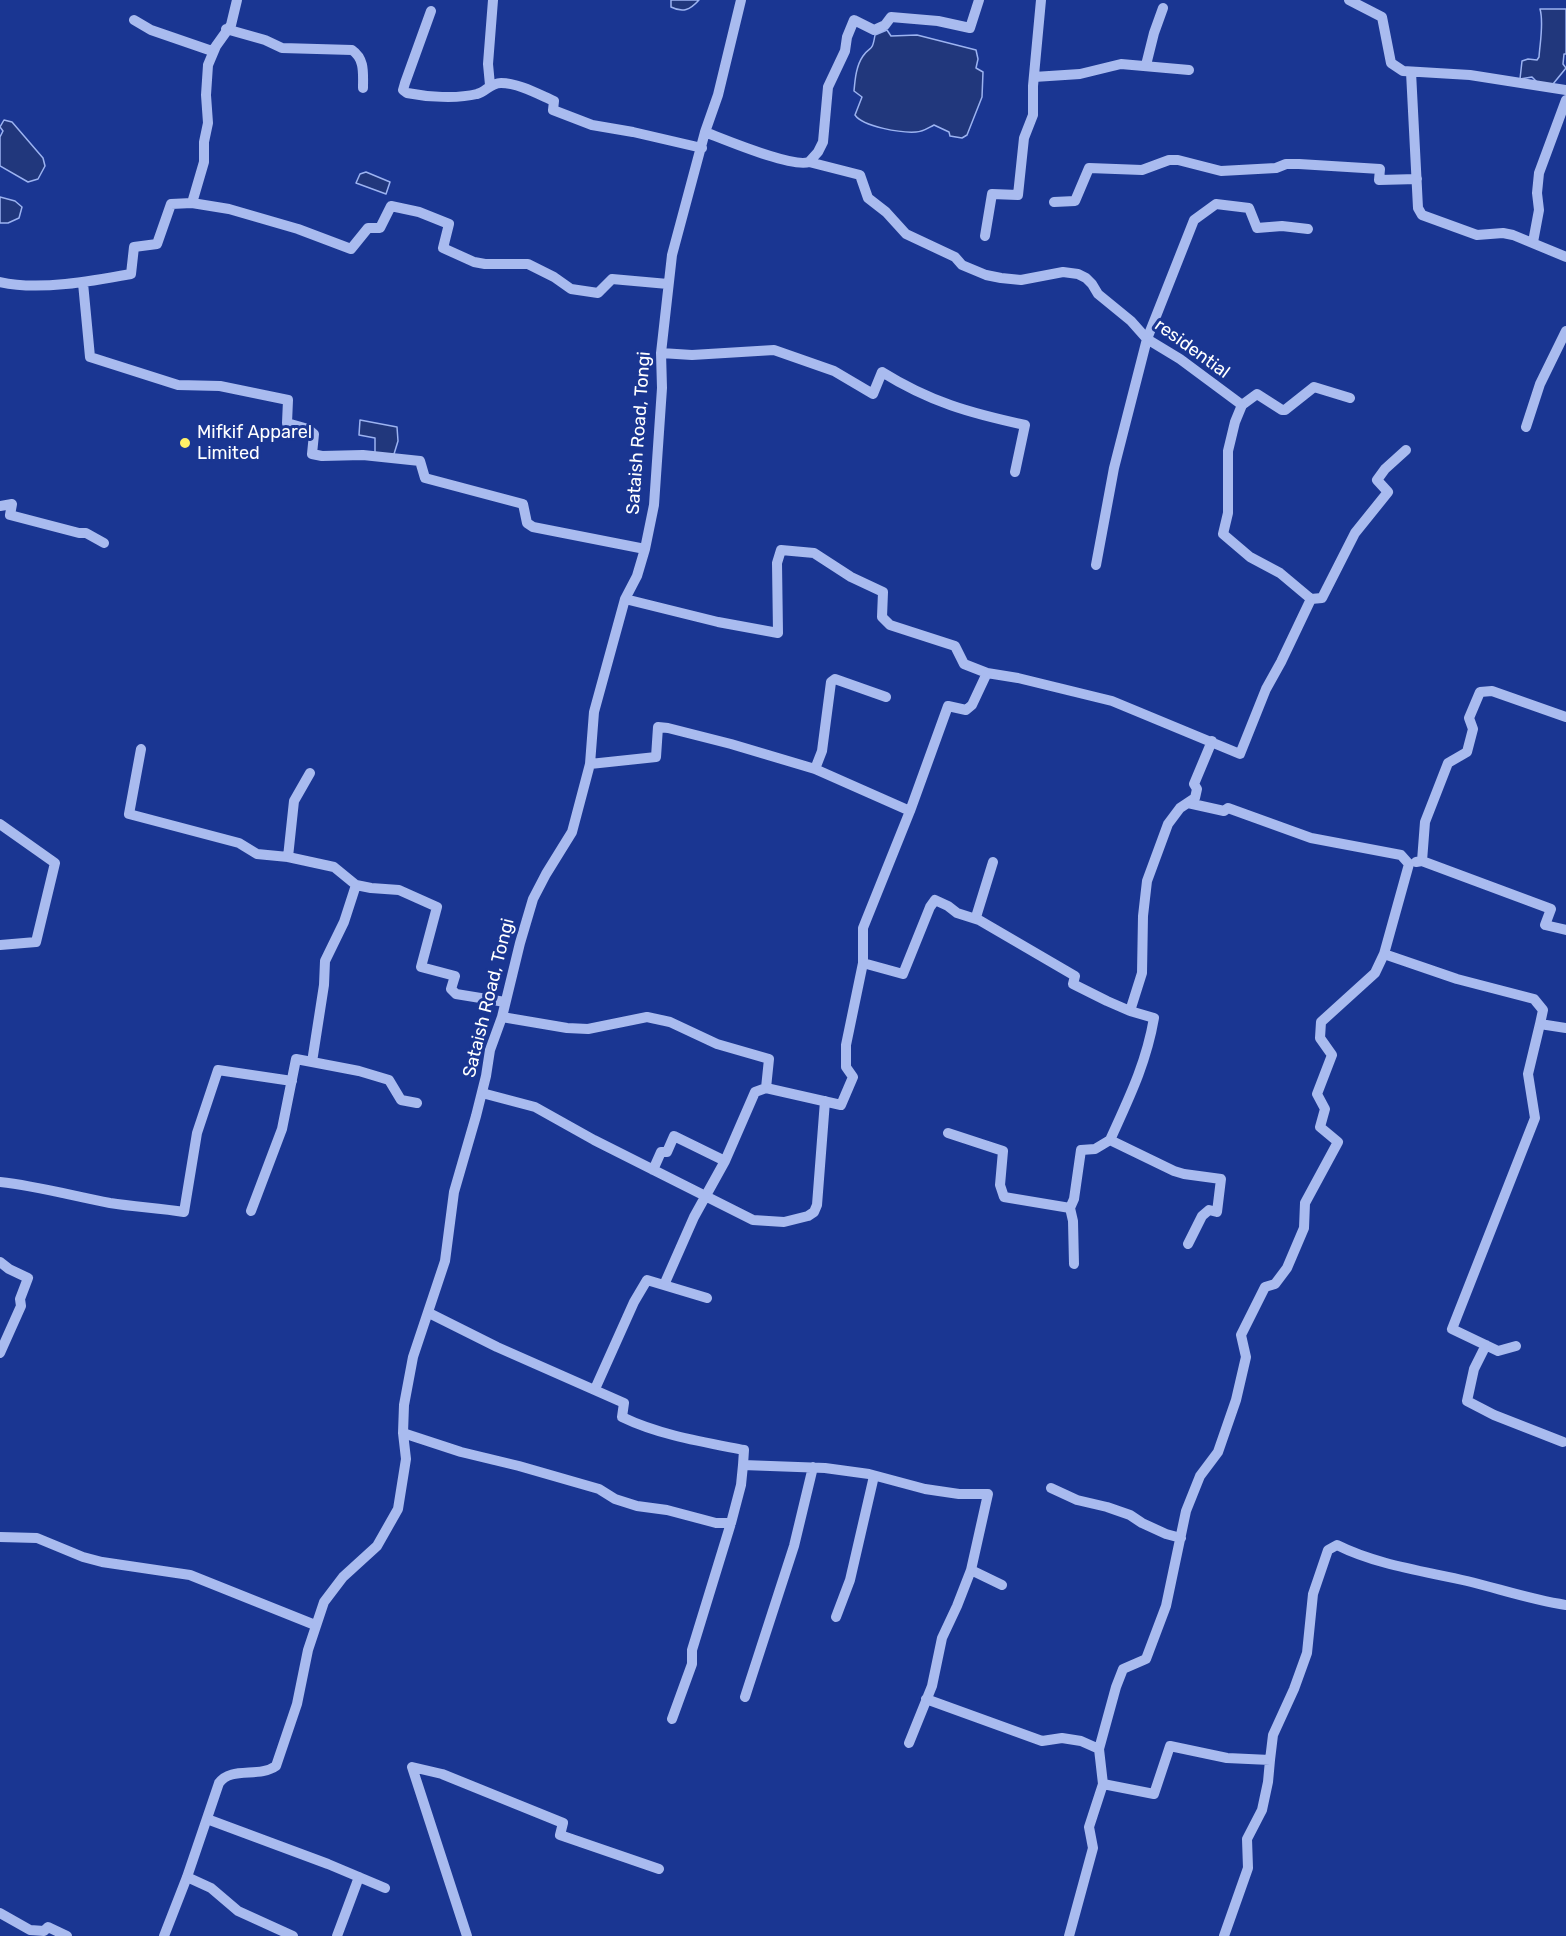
<!DOCTYPE html>
<style>
body{margin:0}
canvas{display:block;background:#1a3692}
</style>
<canvas width="1566" height="1936"></canvas>
<script>
const ctx = document.querySelector('canvas').getContext('2d');
ctx.lineJoin = 'round';
function paint(path, color) { ctx.fillStyle = color; ctx.fill(path, 'evenodd'); }
function strokePath(path, color, width, dash) { ctx.strokeStyle = color; ctx.lineWidth = width; ctx.lineCap = dash ? 'butt' : 'round'; ctx.setLineDash(dash || []); ctx.stroke(path); }
function write(font, color, halo, rows, align = 'center') {
  ctx.font = font + ' Rubik,sans-serif'; ctx.lineWidth = 6; ctx.setLineDash([]); ctx.textBaseline = 'middle'; ctx.strokeStyle = halo; ctx.fillStyle = color; for (const [text, x, y, turn = 0] of rows) {
    ctx.save(); ctx.translate(x, y); ctx.rotate((+turn || 0) * Math.PI / 180); ctx.textAlign = isNaN(turn) ? turn : align; if (halo) ctx.strokeText(text, 0, 0); ctx.fillText(text, 0, 0); ctx.restore();
  }
}
const water = new Path2D(`
 M671,0H699C690,10 683,13 671,7Z
 M1540,9H1566V54H1564L1563,64L1566,68L1553,84H1539L1532,77L1520,79L1522,61L1528,59L1537,60L1539,57C1540,42 1544,23 1540,9Z
 M887,30L891,36L917,35L976,50L978,59L976,68L983,72L982,97L967,135L962,138L950,136L949,132L934,125C928,128 923,132 916,132C902,133 863,127 855,115L862,97L854,91C855,80 856,66 863,56C871,45 872,53 875,35Z
 M4,120L12,122L43,158L45,166L38,179L28,182L0,166V137L3,131L0,127Z
 M366,172L390,182L386,194L356,183L360,174Z
 M0,197L15,201L22,207L19,218L8,223H0Z
 M360,420L397,427L398,441L394,454L375,455V438L359,435Z`);
paint(water, '#21377c');
strokePath(water, '#9cb3f1', 1.5);
strokePath(new Path2D(`
 M1349,0L1382,17L1391,63L1403,71L1470,75L1566,90
 M431,11L405,83L403,90L407,93C427,97 457,99 477,94C486,92 490,83 501,83C518,83 538,94 554,101L553,110L592,125L633,132L702,148
 M134,20L151,30L212,51L216,46
 M226,29L265,40L282,48L352,50C365,59 363,73 363,88
 M1146,65L1154,33L1163,8
 M1411,72L1418,208L1422,215L1477,235L1503,233L1513,235L1566,257
 M1034,77L1080,74L1121,64L1189,70
 M490,85L488,64L493,0
 M705,132C726,140 792,168 809,162L860,175L868,198L886,212L906,234L955,257L962,265L986,275L1001,278L1021,280L1063,272L1078,274L1086,278L1092,284L1098,294L1131,321L1147,339L1180,359L1242,405L1257,394L1282,410H1285L1314,387L1350,398
 M809,162L818,152L823,142L828,87L845,51L847,37L854,20L874,30L885,25L891,17L938,21L970,28L979,0
 M1054,202L1075,201L1089,168L1142,170L1169,160H1178L1221,171L1276,168L1286,164H1299L1380,169L1379,180L1417,179
 M192,203L204,162V142L208,123L206,95L208,65L216,46L231,25L237,0
 M985,236L992,194L1018,195L1024,138L1033,115V86L1041,0
 M1533,242L1539,210L1537,193L1539,173L1566,100
 M0,282C38,291 93,281 131,274L134,247L157,244L171,204L192,203L229,209L298,229L351,249L368,228H380L391,206L419,212L449,224L443,248L474,262L485,264H528L554,277L571,289L598,293L612,279L668,284
 M83,283L90,357L178,385L220,386L288,400L287,423L308,429L314,434L312,454L322,456L363,455L420,461L425,478L523,504L527,523L533,527L645,549
 M661,353L692,355L774,350L834,371L873,394L882,372C930,402 970,413 1025,425L1015,472
 M1242,405L1235,422L1228,451V513L1223,534L1250,557L1280,573L1311,599
 M1526,427L1540,384L1566,331
 M0,506L12,504L10,515L79,533H86L104,543
 M1096,565L1114,468L1147,339L1194,220L1216,204L1249,208L1257,228L1282,226L1308,229
 M625,599L718,622L778,633L777,563L781,550L814,553L851,577L883,592L882,617L890,625L955,646L964,664L987,673
 M141,749L129,814L239,843L257,854L288,857L334,867L356,885L371,888L399,890L437,907L421,967L455,976L451,989L456,994L505,1002
 M590,764L656,757L658,727L668,728L731,744L815,769L910,811L948,706L966,710L972,705L987,673L1018,678L1112,701L1240,754L1266,689L1281,662L1311,599L1322,598L1355,533L1388,492L1377,480L1385,469L1406,450
 M815,769L822,751L831,682L835,679L886,697
 M0,824L55,863L36,942L0,945
 M288,857L294,801L310,773
 M1422,861L1425,822L1448,763L1467,752L1473,729L1469,718L1480,692L1492,691L1566,717
 M1416,862L1422,861L1551,909L1545,925L1566,930
 M979,920L976,917L993,862
 M1384,954L1457,979L1534,999L1543,1010L1540,1024L1566,1028
 M863,963L903,974L930,907L935,900L948,906L957,913L979,920L1075,976L1073,984L1107,1001L1130,1011L1142,973L1143,916L1147,881L1168,824L1180,808L1195,798L1197,789L1194,784L1212,741
 M1130,1011L1154,1018C1146,1064 1129,1098 1110,1140L1174,1171L1184,1174L1221,1179L1217,1212L1209,1210L1202,1216L1188,1244
 M502,1017L567,1028L588,1029L647,1017L670,1022L717,1044L769,1059L766,1088L841,1105L853,1077L846,1067V1045L863,963V928L910,811
 M312,1062L359,1071L389,1080L401,1100L417,1103
 M482,1093L535,1107L594,1140L753,1220L784,1222L808,1216L814,1212L817,1205L825,1101
 M948,1133L1003,1151L1000,1185L1004,1197L1070,1208L1074,1199L1081,1150L1095,1149L1110,1140
 M653,1170L661,1152H667L674,1136L725,1161
 M0,1182C37,1186 73,1196 110,1203C135,1207 159,1208 184,1212L197,1133L218,1070L292,1081
 M1070,1208L1073,1221L1074,1264
 M251,1211L282,1129L296,1059L312,1062L324,985L325,961L344,922L356,885
 M0,1262L9,1269L28,1278L20,1299L21,1306L0,1353
 M664,1285L694,1217L725,1161L755,1092L766,1088
 M429,1313L497,1347L624,1403L622,1417C659,1435 703,1442 744,1450L743,1465
 M1486,1345L1474,1369L1467,1401L1494,1415L1563,1442
 M1516,1346L1498,1351L1452,1329L1535,1118L1528,1074L1540,1024
 M595,1389L634,1302L647,1280L707,1298
 M403,1433L461,1452L519,1466L599,1489L615,1499L637,1506L667,1510L716,1523H731
 M1051,1488L1077,1500L1107,1507L1130,1515L1142,1523L1166,1534L1181,1538
 M0,1537L37,1538L83,1557L102,1562L190,1575L315,1625
 M971,1570L1002,1585
 M836,1617L850,1580L874,1476
 M745,1697L794,1546L813,1467
 M926,1699L1042,1741L1062,1738L1081,1741L1099,1749L1103,1784L1154,1794L1170,1746L1227,1758L1270,1760L1273,1735L1294,1689L1307,1653L1313,1594L1328,1550L1337,1545C1377,1565 1424,1571 1467,1581C1500,1589 1532,1600 1566,1605
 M672,1719L692,1664V1650L731,1523L741,1485L743,1465L825,1468L869,1474L925,1489L959,1494H988L971,1570L957,1606L942,1638L932,1686L909,1743
 M1099,1749L1116,1687L1123,1669L1146,1659L1166,1606L1186,1511L1200,1476L1218,1452L1236,1400L1246,1357L1241,1335L1265,1287L1275,1284L1287,1268L1304,1228L1305,1203L1338,1142L1320,1127L1325,1109L1317,1094L1332,1055L1320,1038L1321,1022L1375,973L1384,954L1409,864L1401,855L1311,838L1228,808L1224,811L1188,803
 M207,1819L328,1864L385,1888
 M187,1877L211,1888L238,1911L293,1936
 M0,1913L30,1930L44,1931L48,1927L67,1936
 M164,1936L187,1877L219,1783C231,1766 259,1778 276,1766L297,1704L308,1650L324,1602L343,1577L377,1546L398,1509L406,1459L403,1433L404,1405L413,1357L445,1261L454,1192L476,1116L486,1076L490,1050L502,1017L520,943L533,899L546,874L572,832L590,764L594,712L625,599L637,576L645,549L654,505L662,388L661,353L672,255L705,132L718,95L741,0
 M337,1936L359,1877
 M467,1936L412,1767L442,1774L563,1823L560,1835L659,1869
 M1069,1936L1093,1848L1089,1827L1103,1784
 M1224,1936L1248,1868L1247,1839L1262,1810L1268,1782L1270,1760`), '#a9bbef', 10);
for (const [x, y, r, color] of [
 [185,443,6,"#fff167"]
]) { const dot = new Path2D(); dot.arc(x, y, r, 0, 2 * Math.PI); ctx.fillStyle = color; ctx.fill(dot); strokePath(dot, '#1a3692', 2); }
write('18px', '#fff', '#1a3692', [
 ["residential",1192,349,36],
 ["Sataish Road, Tongi",639,433,-86],
 ["Sataish Road, Tongi",489,998,-76]
]);
write('18px', '#fff', '#1a3692', [
 ["Mifkif Apparel",197,433],
 ["Limited",197,454]
], 'left');
</script>
